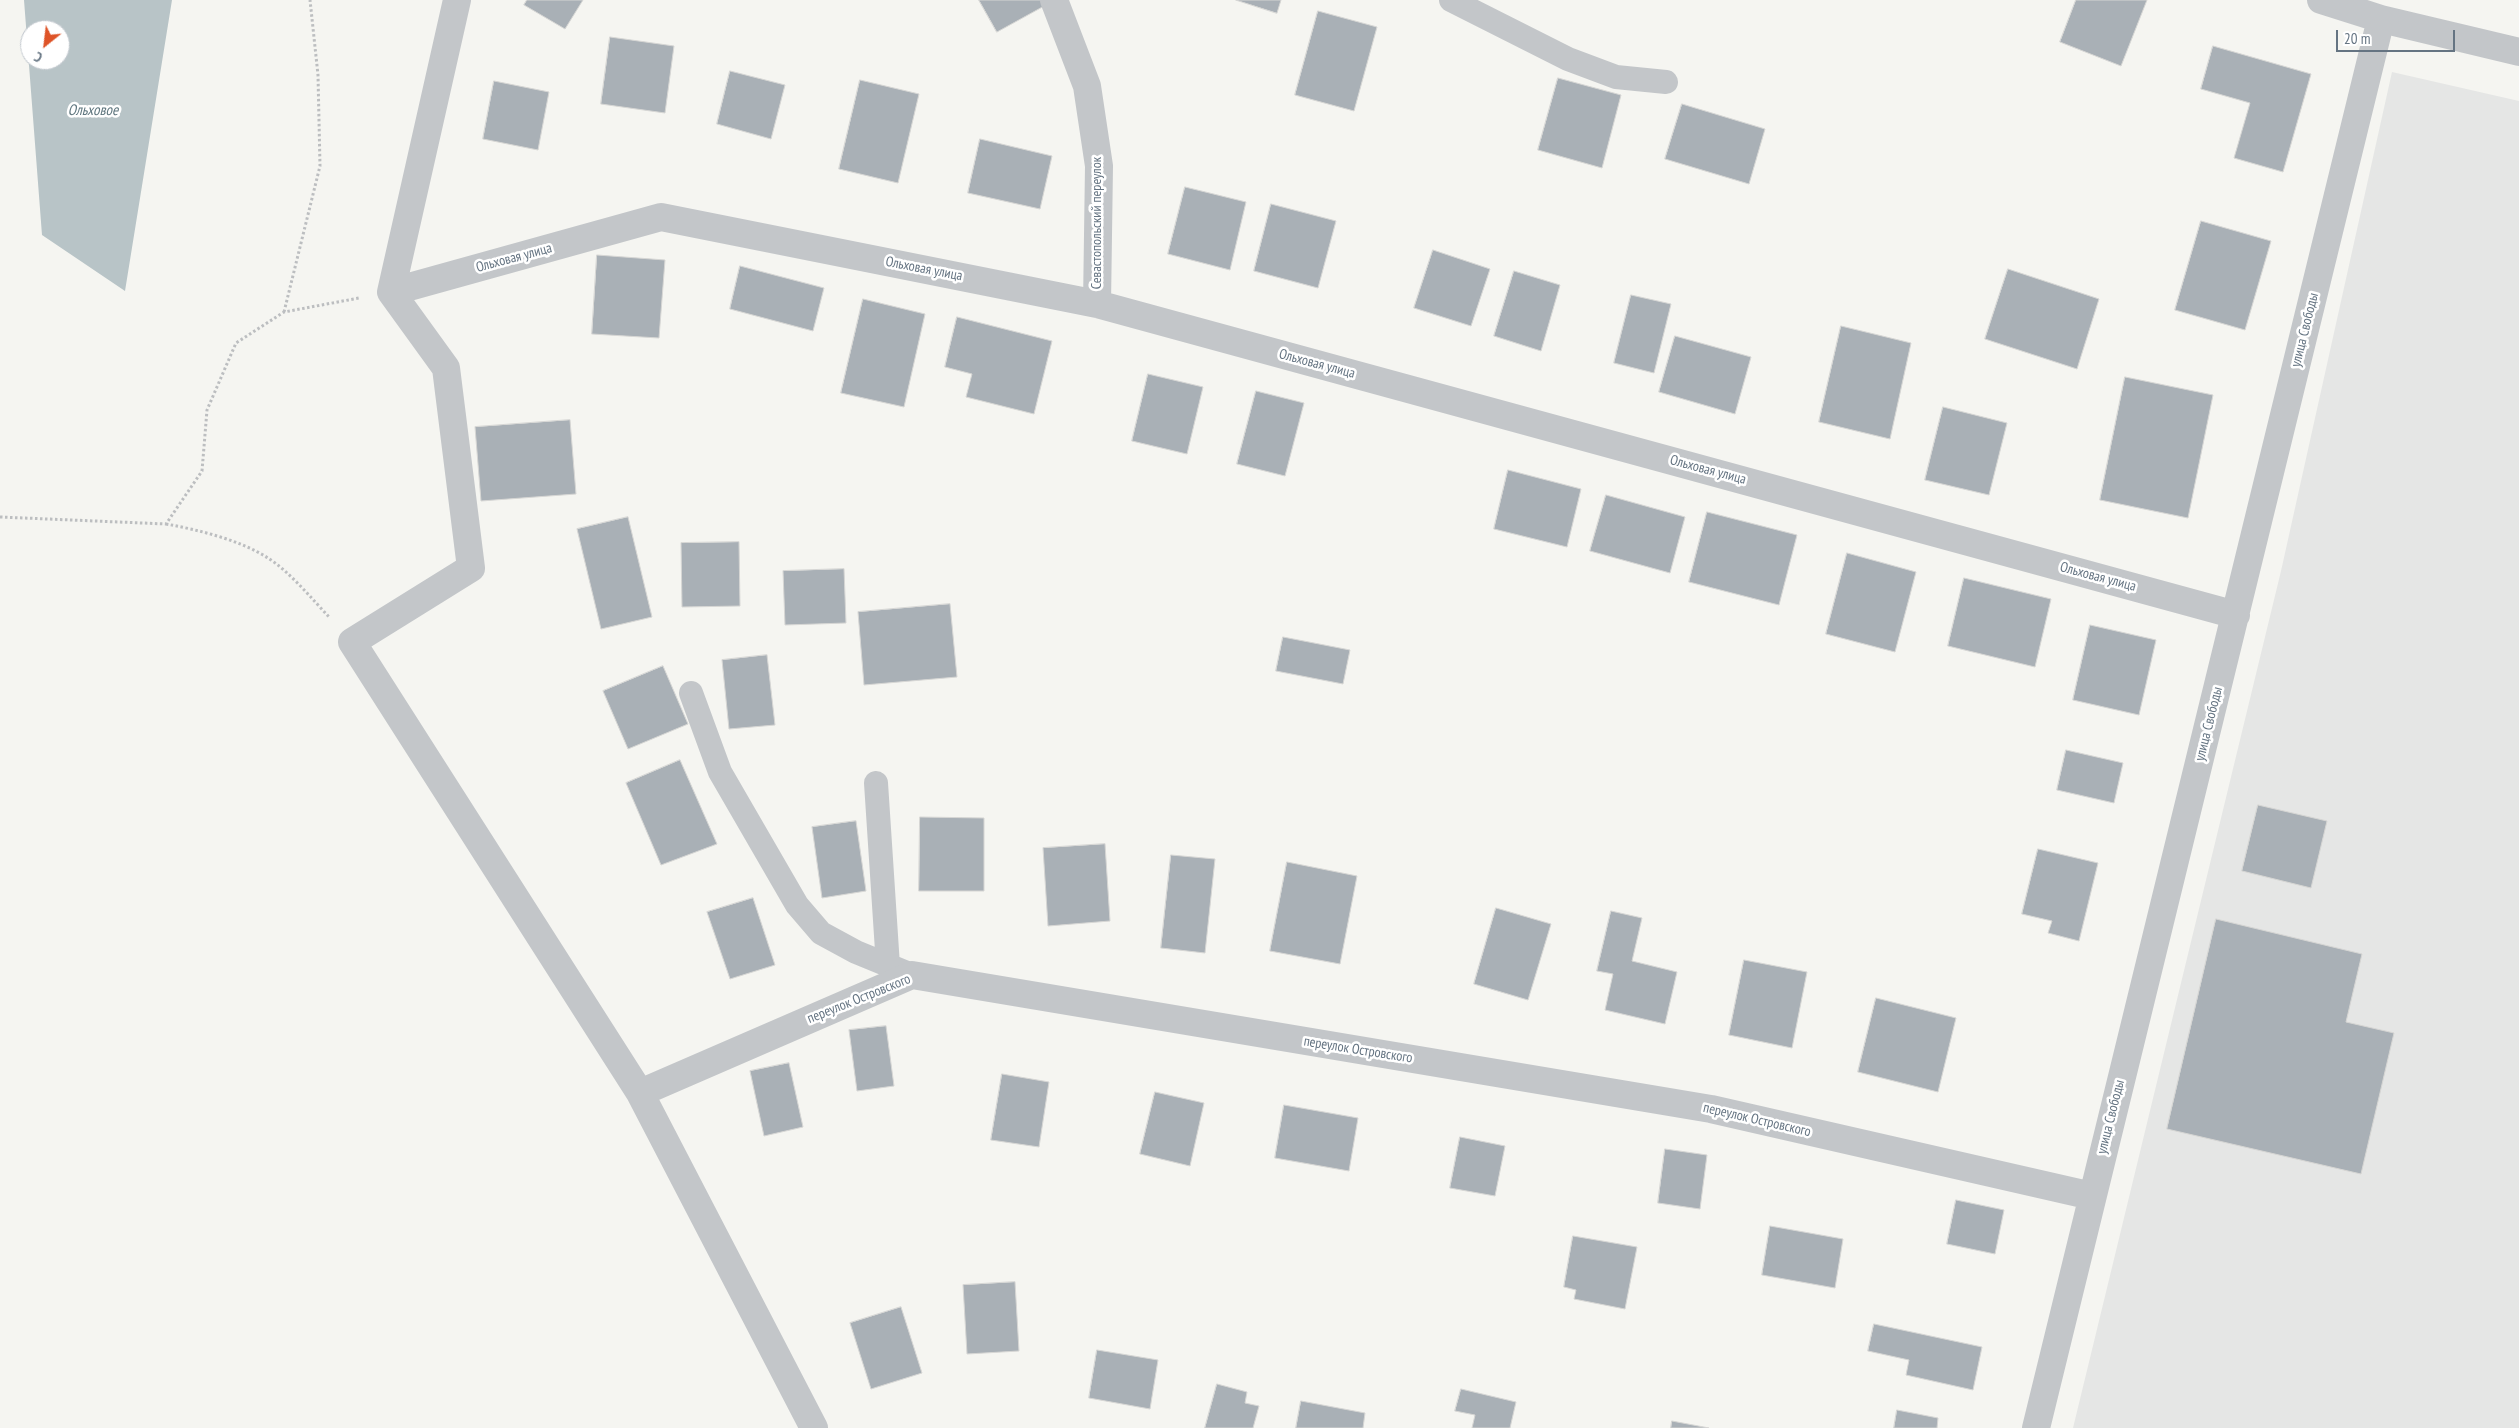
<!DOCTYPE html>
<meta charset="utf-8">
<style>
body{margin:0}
#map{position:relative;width:2519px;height:1428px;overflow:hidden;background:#f5f5f1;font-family:"PT Sans Narrow",sans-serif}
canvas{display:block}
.north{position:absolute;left:20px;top:20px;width:50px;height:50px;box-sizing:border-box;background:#fff;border:1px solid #c1c7cd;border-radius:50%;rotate:209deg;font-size:14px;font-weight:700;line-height:20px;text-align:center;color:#657482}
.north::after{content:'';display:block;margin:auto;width:18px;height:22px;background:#de5428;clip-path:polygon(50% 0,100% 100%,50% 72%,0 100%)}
.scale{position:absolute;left:2336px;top:30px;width:119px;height:22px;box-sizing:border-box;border:2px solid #657482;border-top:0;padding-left:6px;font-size:15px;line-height:18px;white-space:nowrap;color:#657482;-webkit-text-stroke:4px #fff;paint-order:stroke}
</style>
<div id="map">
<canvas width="2519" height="1428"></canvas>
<div class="north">С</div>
<div class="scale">20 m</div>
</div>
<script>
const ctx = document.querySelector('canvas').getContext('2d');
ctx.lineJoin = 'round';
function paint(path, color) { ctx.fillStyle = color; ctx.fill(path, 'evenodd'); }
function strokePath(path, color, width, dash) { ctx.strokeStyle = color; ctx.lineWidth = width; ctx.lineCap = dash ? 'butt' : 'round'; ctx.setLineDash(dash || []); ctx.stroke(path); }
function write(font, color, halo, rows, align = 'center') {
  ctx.font = font + ' "PT Sans Narrow",sans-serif'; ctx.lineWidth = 5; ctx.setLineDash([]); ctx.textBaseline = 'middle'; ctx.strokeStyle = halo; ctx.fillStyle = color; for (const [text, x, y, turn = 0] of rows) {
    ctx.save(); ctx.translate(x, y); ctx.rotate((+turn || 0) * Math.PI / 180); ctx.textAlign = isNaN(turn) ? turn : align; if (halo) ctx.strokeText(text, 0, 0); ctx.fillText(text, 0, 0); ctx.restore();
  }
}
paint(new Path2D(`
 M2392,72L2519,101V1428H2073L2281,571Z`), '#e5e6e5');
paint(new Path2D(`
 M24,0H172L125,291L42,235ZM30,30H60V60H30Z`), '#b8c4c7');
const building = new Path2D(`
 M527,0H583L565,29L524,5Z
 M979,0H1044L1046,5L997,32Z
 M1236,0H1281L1277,13Z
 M2076,0H2147L2121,66L2060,42Z
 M1318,11L1377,27L1354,111L1295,95Z
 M610,37L674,46L665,113L601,104Z
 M2213,46L2311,74L2283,172L2234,158L2250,103L2201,89Z
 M730,71L785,85L771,139L717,124Z
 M1558,78L1621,95L1602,168L1538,150Z
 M860,80L919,94L898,183L839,169Z
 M494,81L549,92L538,150L483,139Z
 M1682,104L1765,129L1749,184L1665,159Z
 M980,139L1052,156L1040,209L968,193Z
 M1185,187L1246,202L1230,270L1168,254Z
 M1271,204L1336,221L1318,288L1254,271Z
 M2201,221L2271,241L2245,330L2175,310Z
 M1433,250L1490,269L1471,326L1414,308Z
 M597,255L665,260L659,338L592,334Z
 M740,266L824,288L813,331L730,309Z
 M2008,269L2099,299L2077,369L1985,339Z
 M1514,271L1560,285L1541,351L1494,336Z
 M1631,295L1671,304L1654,373L1614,363Z
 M863,299L925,314L904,407L841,393Z
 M957,317L1052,341L1034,414L966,397L972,374L945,367Z
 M1841,326L1911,343L1890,439L1819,422Z
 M1675,336L1751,357L1735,414L1659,392Z
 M1148,374L1203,387L1187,454L1132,441Z
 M2125,377L2213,395L2188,518L2100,500Z
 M1256,391L1304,403L1285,476L1237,464Z
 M1943,407L2007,423L1989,495L1925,480Z
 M570,420L576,494L481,501L475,427Z
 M1508,470L1581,489L1567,547L1494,529Z
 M1606,495L1685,517L1670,573L1590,551Z
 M1707,512L1797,535L1779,605L1689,582Z
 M628,517L652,617L601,629L577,529Z
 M739,542L740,606L682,607L681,543Z
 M1847,553L1916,572L1895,652L1826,634Z
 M844,569L846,623L785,625L783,571Z
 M1964,578L2051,599L2035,667L1948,646Z
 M950,604L957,677L864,685L858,612Z
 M2090,625L2156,640L2139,715L2073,700Z
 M1283,637L1350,650L1343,684L1276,671Z
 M767,655L775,725L729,729L722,660Z
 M663,666L688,724L628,749L603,691Z
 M2066,750L2123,763L2114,803L2057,790Z
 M680,760L717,844L661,865L626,783Z
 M2258,805L2327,821L2311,888L2242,871Z
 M920,817L984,818V891H919Z
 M856,821L866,891L822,898L812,827Z
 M1105,844L1110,921L1048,926L1043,848Z
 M2038,849L2098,863L2079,941L2048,933L2052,921L2022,914Z
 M1171,855L1215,859L1205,953L1161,948Z
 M1287,862L1357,876L1340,964L1270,951Z
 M753,898L775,965L730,979L707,912Z
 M1496,908L1551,924L1528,1000L1474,984Z
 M1611,911L1642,918L1632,961L1677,972L1665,1024L1605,1010L1613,974L1597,971Z
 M2216,919L2362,954L2346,1022L2394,1033L2361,1174L2167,1129Z
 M1744,960L1807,972L1792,1048L1729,1035Z
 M1876,998L1956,1018L1938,1092L1858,1072Z
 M886,1026L894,1086L857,1091L849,1030Z
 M789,1063L803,1127L764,1136L750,1071Z
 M1002,1074L1049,1082L1039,1147L991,1140Z
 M1155,1092L1204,1103L1190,1166L1140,1154Z
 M1284,1105L1358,1118L1349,1171L1275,1158Z
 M1460,1137L1505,1146L1495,1196L1450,1188Z
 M1665,1149L1707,1155L1700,1209L1658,1203Z
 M1956,1200L2004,1210L1995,1254L1947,1244Z
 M1770,1226L1843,1239L1835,1288L1762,1275Z
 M1573,1236L1637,1247L1625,1309L1574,1299L1576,1290L1564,1287Z
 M1015,1282L1019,1351L967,1354L963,1285Z
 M901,1307L922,1373L871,1389L850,1323Z
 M1874,1324L1982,1347L1973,1390L1906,1375L1909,1360L1868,1351Z
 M1097,1350L1158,1360L1150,1409L1089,1398Z
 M1217,1384L1247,1392L1245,1403L1259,1406L1253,1428H1205Z
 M1461,1389L1516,1402L1510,1428H1472L1475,1415L1455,1411Z
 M1301,1401L1365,1413L1363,1428H1296Z
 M1897,1410L1938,1418L1937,1428H1894Z
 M1672,1421L1709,1428H1671Z`);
paint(building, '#a9b0b6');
strokePath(building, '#d6d6d4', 1);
strokePath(new Path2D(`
 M284,312L320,166L318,75L310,0
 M0,517L166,524L202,471L207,410L236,343L284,312L359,298
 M166,524C199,530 240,540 268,558C290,572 312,599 330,618`), '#bcbec0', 3, [2.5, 2.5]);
strokePath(new Path2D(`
 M1451,0L1568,59L1616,77L1666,82
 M691,693L720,772L797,905L821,933L856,952L912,975
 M876,783L888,966`), '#c3c6c9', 24);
strokePath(new Path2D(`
 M457,0L391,292L446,368L471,568L352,642L640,1093L814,1428
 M1054,0L1087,86L1099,166L1097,304
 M2321,0L2381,19L2519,52
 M391,292L661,217L1097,304L2236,615
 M640,1093L912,975L1711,1109L2092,1196
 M2036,1428L2381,19`), '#c3c6c9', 28);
write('14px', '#657482', '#fff', [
 ["Севастопольский переулок",1097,223,-90],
 ["Ольховая улица",514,258,-15],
 ["Ольховая улица",924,269,11],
 ["улица Свободы",2305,330,-76],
 ["Ольховая улица",1317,364,15],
 ["Ольховая улица",1708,470,15],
 ["Ольховая улица",2098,577,15],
 ["улица Свободы",2209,724,-76],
 ["переулок Островского",859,999,-22],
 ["переулок Островского",1358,1050,9],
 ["улица Свободы",2111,1117,-76],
 ["переулок Островского",1757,1120,13]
]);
write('italic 15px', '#60777f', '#fff', [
 ["Ольховое",93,111]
]);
</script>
